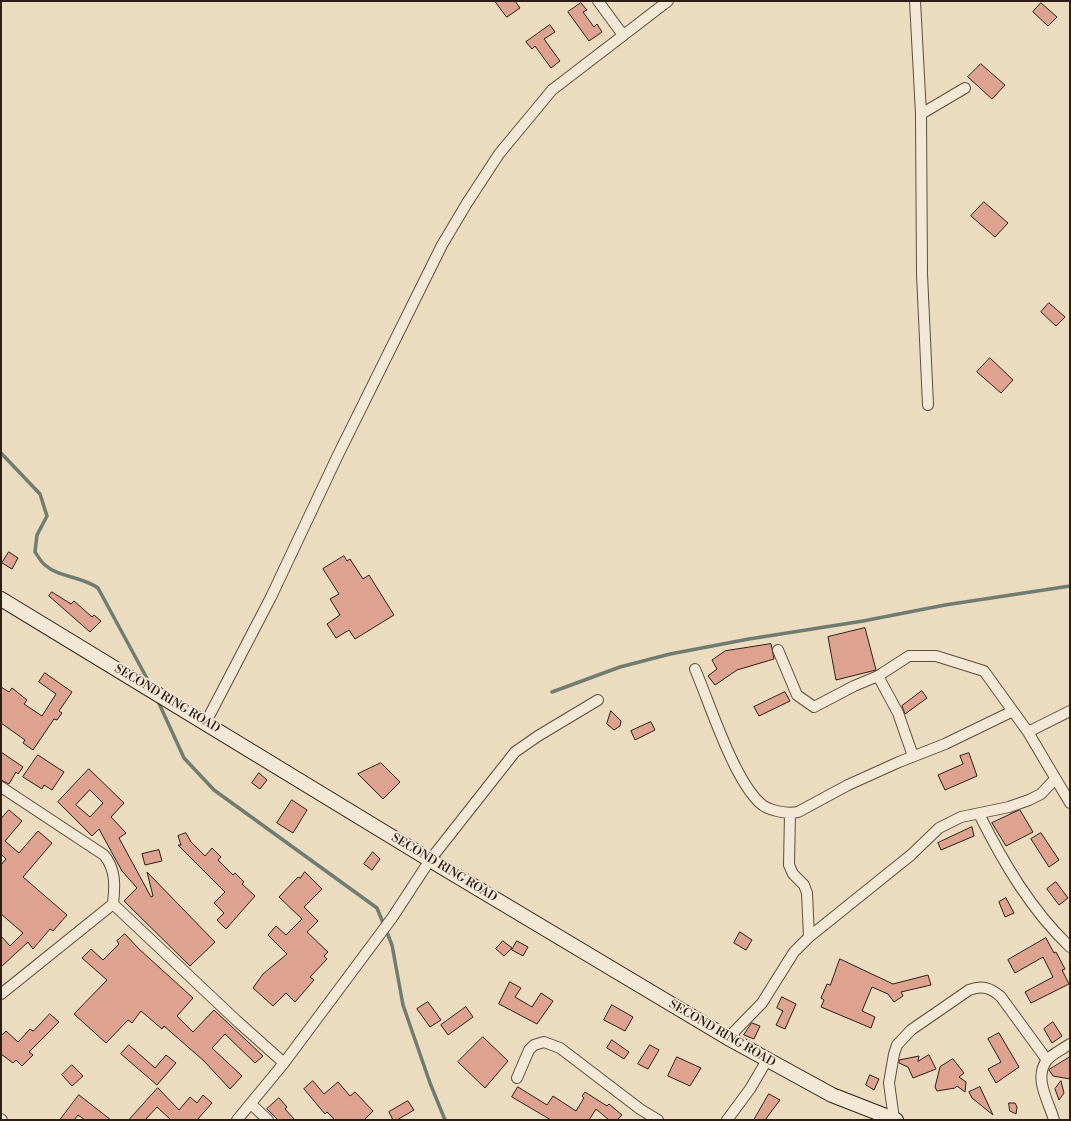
<!DOCTYPE html>
<style>
body{margin:0}
#map{position:relative;width:1071px;height:1121px;overflow:hidden;background:#ecdcbf;font-family:"Libre Bodoni",serif}
canvas{display:block}
.frame{position:absolute;inset:0;border:2px solid #2e1d13;pointer-events:none}
</style>
<div id="map">
<canvas width="1071" height="1121"></canvas>
<div class="frame"></div>
</div>
<script>
const ctx = document.querySelector('canvas').getContext('2d');
ctx.lineJoin = 'round';
function strokePath(path, color, width, dash) { ctx.strokeStyle = color; ctx.lineWidth = width; ctx.lineCap = dash ? 'butt' : 'round'; ctx.setLineDash(dash || []); ctx.stroke(path); }
function paint(path, color) { ctx.fillStyle = color; ctx.fill(path, 'evenodd'); }
function write(font, color, halo, rows, align = 'center') {
  ctx.font = font + ' "Libre Bodoni",serif'; ctx.lineWidth = 3.5; ctx.setLineDash([]); ctx.textBaseline = 'middle'; ctx.strokeStyle = halo; ctx.fillStyle = color; for (const [text, x, y, turn = 0] of rows) {
    ctx.save(); ctx.translate(x, y); ctx.rotate((+turn || 0) * Math.PI / 180); ctx.textAlign = isNaN(turn) ? turn : align; if (halo) ctx.strokeText(text, 0, 0); ctx.fillText(text, 0, 0); ctx.restore();
  }
}
strokePath(new Path2D(`
 M1,453L40,494L47,516L37,535L35,552C38,556 41,562 45,565C60,578 81,576 98,588L150,684
 M552,692L620,667L670,654L749,639L863,621L945,605L1070,586
 M157,699L184,758L214,790L377,908L392,945L403,1005L430,1083L445,1120`), '#6f7c6f', 3.5);
const building = new Path2D(`
 M495,1H515L520,8L507,17Z
 M581,3L587,10L583,12L594,27L597,24L602,32L589,41L568,12Z
 M1041,3L1057,17L1048,26L1033,12Z
 M550,25L555,32L544,39L560,61L551,68L535,46L532,49L526,42Z
 M981,64L1005,85L992,99L968,77Z
 M984,202L1008,223L995,237L971,216Z
 M1049,303L1065,317L1056,326L1041,312Z
 M990,358L1013,380L1001,393L977,372Z
 M9,552L18,558L12,569L2,563Z
 M344,556L347,561L350,559L363,579L369,575L394,615L355,639L349,630L336,638L327,624L340,615L330,599L339,594L323,569Z
 M52,592L71,604L74,601L92,617L94,615L101,621L90,632L49,596Z
 M865,628L876,670L836,680L828,637Z
 M771,644L774,659L737,670L715,685L708,676L717,669L712,660L725,651Z
 M45,673L72,692L59,711L62,713L57,720L54,719L33,750L23,743L25,740L1,723V687L9,692L12,688L27,700L24,704L42,716L56,694L39,682Z
 M922,691L927,698L905,714L902,706Z
 M785,692L790,701L759,716L754,707Z
 M611,711L621,721L620,726L614,730L607,724Z
 M651,722L655,730L635,740L631,731Z
 M1,752L23,767L18,774L16,772L9,784L1,780Z
 M969,753L977,776L945,790L938,775L963,764L960,756Z
 M38,755L64,772L52,790L44,785L42,789L23,777Z
 M381,763L400,782L383,799L358,774Z
 M89,769L124,803L111,817L126,833L119,838L151,897L153,896L147,872L215,942L190,966L124,901L137,888L122,871L99,829L92,836L58,802ZM90,790L103,803L90,817L76,805Z
 M259,773L267,780L260,789L252,783Z
 M292,800L307,810L293,833L277,823Z
 M9,810L22,821L5,841L19,853L38,831L52,843L23,877L67,915L53,931L50,929L33,949L28,942L1,967V936L10,946L23,933L1,914V865L6,859L1,854V819Z
 M1020,810L1033,832L1006,846L992,823Z
 M972,827L974,836L941,850L938,843Z
 M186,833L191,842L205,856L212,848L221,857L218,860L233,875L235,873L244,882L242,884L255,896L226,929L217,920L224,913L214,903L225,892L178,845H181L178,836Z
 M1041,833L1059,860L1049,867L1031,839Z
 M159,850L162,861L145,865L142,854Z
 M373,852L380,859L372,870L364,864Z
 M305,872L322,889L304,907L318,921L307,932L328,952L324,956L327,959L310,977L314,980L295,1002L286,993L273,1006L253,988L263,974L287,954L268,935L276,926L286,935L302,919L279,897L298,877L300,878Z
 M1056,882L1068,898L1059,905L1047,889Z
 M1006,898L1014,913L1005,917L999,902Z
 M740,932L752,940L746,950L734,943Z
 M125,934L139,949L193,998L177,1016L193,1032L214,1010L263,1056L255,1063L225,1034L212,1048L242,1076L230,1089L204,1061L164,1026L162,1029L141,1011L132,1023L128,1020L106,1043L74,1014L107,980L82,958L91,949L103,960L119,944L117,941Z
 M1046,938L1054,953L1056,952L1065,969L1062,970L1069,984L1031,1003L1025,992L1053,977L1043,957L1015,973L1008,960Z
 M503,941L512,948L504,956L496,949Z
 M517,941L528,947L523,956L512,950Z
 M840,959L893,984L928,975L931,985L901,992L903,996L894,1002L888,994L872,987L862,1011L875,1017L871,1028L821,1007L824,1000L821,998L827,984L830,985Z
 M510,982L521,988L515,997L532,1007L541,993L553,1001L537,1024L499,1004Z
 M782,997L796,1004L785,1029L776,1025L783,1011L777,1008Z
 M428,1002L441,1020L430,1027L417,1009Z
 M612,1005L633,1017L625,1031L604,1020Z
 M466,1007L473,1017L448,1035L441,1025Z
 M50,1014L59,1022L29,1052L33,1055L22,1066L16,1060L13,1063L1,1054V1036L6,1031L18,1042L30,1029L33,1031Z
 M1053,1022L1062,1036L1052,1043L1044,1029Z
 M752,1023L760,1026L754,1039L744,1035Z
 M999,1033L1019,1067L996,1083L988,1069L1001,1062L988,1039Z
 M483,1037L508,1061L485,1088L458,1062Z
 M612,1040L629,1052L624,1059L607,1048Z
 M129,1045L155,1068L166,1055L176,1063L157,1085L121,1054Z
 M650,1045L659,1050L648,1069L638,1064Z
 M929,1055L936,1069L913,1078L908,1067L899,1063V1060L919,1056L918,1061Z
 M677,1057L701,1068L690,1086L668,1076Z
 M1070,1057V1079L1053,1076L1049,1070Z
 M953,1059L964,1073L959,1077L966,1082L965,1092L957,1086L955,1088L937,1091L935,1087L940,1067Z
 M72,1065L83,1076L72,1086L62,1075Z
 M870,1075L879,1079L874,1090L866,1085Z
 M313,1081L324,1094L338,1082L350,1096L355,1092L373,1111L364,1120H335L327,1112L325,1114L304,1089Z
 M1061,1081L1064,1093L1059,1100L1055,1089Z
 M518,1087L547,1105L553,1096L576,1111L584,1098L582,1096L585,1092L607,1106L609,1104L622,1115L617,1120H609L596,1109L589,1120H551L512,1097Z
 M980,1087L993,1115L972,1098L969,1092Z
 M158,1088L179,1110L190,1097L197,1103L203,1095L212,1103L197,1120H171L157,1107L145,1120H129Z
 M769,1094L780,1100L765,1120H754Z
 M79,1095L111,1120H85L78,1115L74,1120H60Z
 M279,1098L287,1107L285,1109L295,1120H278L267,1109Z
 M408,1101L414,1110L397,1120H393L389,1112Z
 M1009,1103H1015L1017,1107L1016,1114L1010,1111Z`);
paint(building, '#dda390');
strokePath(building, '#2e1d13', 1);
const street = new Path2D(`
 M598,1L623,35
 M915,1L921,114L922,274L928,405
 M921,114L965,88
 M778,650L797,695L814,707L854,686L878,676L898,713L913,756
 M695,669C710,704 733,778 760,803C768,811 787,814 798,812L848,785L899,762L945,744L1013,711
 M878,676L909,656H936L984,671L1028,732L1070,803
 M206,722L271,597L338,455L442,245L467,203L499,154L552,90L668,1
 M1028,732L1070,711
 M1,787L104,855C116,869 115,886 113,904L1,994
 M790,813L789,865L793,874L804,885L807,893L809,937
 M979,814C1003,862 1031,910 1070,947
 M113,904L237,1021L284,1063
 M728,1038L762,1003L794,952L809,937L911,855L939,828L961,817L1009,807L1029,800L1041,794L1055,779
 M517,1078L529,1050L534,1045L544,1042L560,1048L640,1109L658,1120
 M251,1104L268,1120
 M1,1119L2,1120
 M894,1119L889,1083L894,1054L897,1045L911,1030L969,990C983,985 991,988 1001,997L1047,1060
 M237,1120L284,1063L392,918L430,860L515,752L538,736L598,700
 M727,1120L750,1089L767,1060
 M1054,1120C1049,1102 1033,1078 1047,1060C1052,1054 1063,1049 1070,1044`);
const secondary = new Path2D(`
 M1,599L430,860L728,1038L832,1095L896,1120`);
strokePath(street, '#5e4d3e', 12);
strokePath(secondary, '#2e1d13', 16);
strokePath(street, '#f3e8d5', 10);
strokePath(secondary, '#f3e8d5', 14);
write('12px', '#2e1d13', '#f3e8d5', [
 ["SECOND RING ROAD",167,699,31],
 ["SECOND RING ROAD",444,868,31],
 ["SECOND RING ROAD",722,1034,30]
]);
</script>
